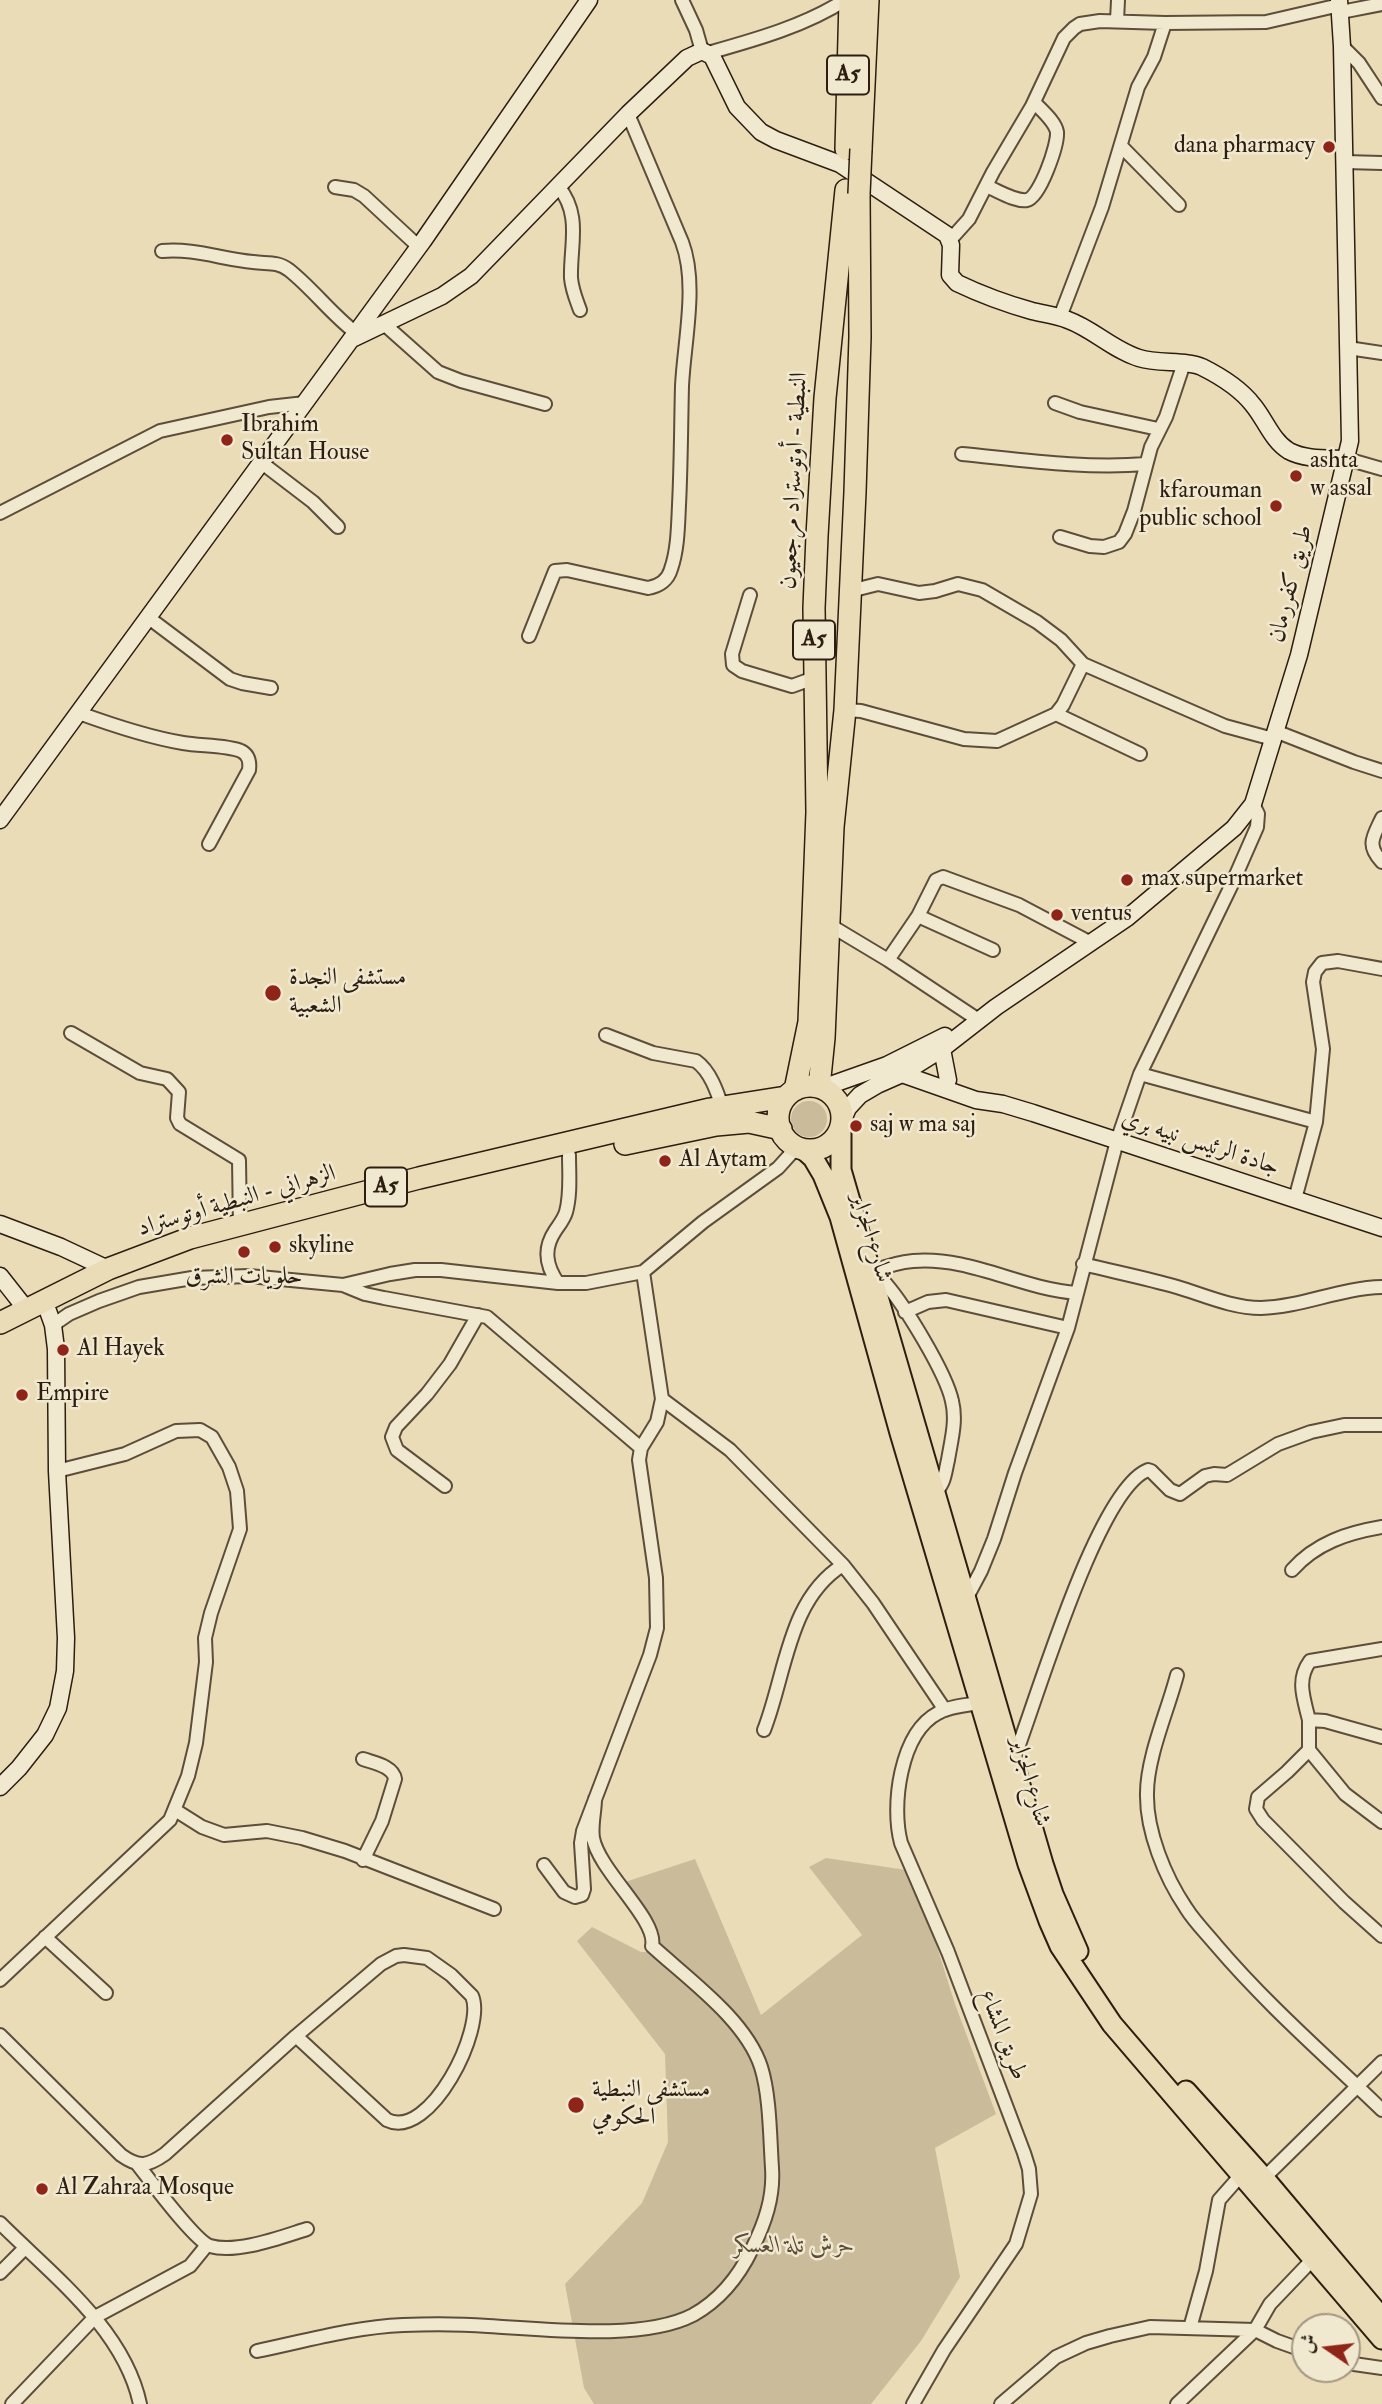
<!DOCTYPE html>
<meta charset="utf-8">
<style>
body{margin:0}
#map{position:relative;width:1382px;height:2404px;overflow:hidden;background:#eadcb6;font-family:"IM FELL Double Pica",Amiri,serif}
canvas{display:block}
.north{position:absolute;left:1291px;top:2313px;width:70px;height:70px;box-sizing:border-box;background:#f1e8d0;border:2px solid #a29784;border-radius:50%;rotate:284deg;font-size:19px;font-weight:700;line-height:28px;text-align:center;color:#2c1e11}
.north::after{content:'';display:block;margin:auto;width:24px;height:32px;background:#8f2418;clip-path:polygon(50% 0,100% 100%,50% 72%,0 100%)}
</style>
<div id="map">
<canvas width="1382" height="2404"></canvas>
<div class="north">ش</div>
</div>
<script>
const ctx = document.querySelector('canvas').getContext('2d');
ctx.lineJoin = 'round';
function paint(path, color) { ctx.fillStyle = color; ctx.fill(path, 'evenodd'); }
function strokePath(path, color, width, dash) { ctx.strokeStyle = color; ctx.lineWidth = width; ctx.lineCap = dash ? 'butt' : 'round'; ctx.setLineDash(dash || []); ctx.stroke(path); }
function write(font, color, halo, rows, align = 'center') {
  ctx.font = font + ' "IM FELL Double Pica",Amiri,serif'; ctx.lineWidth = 5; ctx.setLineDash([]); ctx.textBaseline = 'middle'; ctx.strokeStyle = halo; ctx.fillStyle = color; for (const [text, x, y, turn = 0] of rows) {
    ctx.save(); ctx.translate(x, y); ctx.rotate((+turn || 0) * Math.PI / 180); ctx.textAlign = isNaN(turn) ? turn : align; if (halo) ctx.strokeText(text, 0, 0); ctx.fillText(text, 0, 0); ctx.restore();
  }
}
paint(new Path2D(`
 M791 1119a18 18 0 1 1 36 0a18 18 0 1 1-36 0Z
 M826,1858L913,1871L955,2004L996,2114L935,2148L960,2277L921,2341L871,2404H594L584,2388L565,2284L642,2203L668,2142L665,2054L577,1941L592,1927L641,1952H650L654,1945L625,1882L695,1859L761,2015L862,1935L809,1867Z`), '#cabc9a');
const street = new Path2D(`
 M682,0L696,30L702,51
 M1341,12L1382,4
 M1117,21L1118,0
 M1342,46L1359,63L1382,98
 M708,53C754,40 805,26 845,0
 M1121,146L1179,205
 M1345,162L1382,163
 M558,186C582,215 570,245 571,278C572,290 576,299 580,310
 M986,186C997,190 1015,202 1027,200C1040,197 1058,145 1057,132C1055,121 1041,110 1034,102
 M335,187L354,190L364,196L419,247
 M951,239L969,219L993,172L1032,106L1064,38L1074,28L1080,24L1100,21L1165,23L1266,22L1340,5
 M162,251C193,248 222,259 253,262C267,264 277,261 289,270C313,289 331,314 356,333
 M1060,317L1102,207L1138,87L1154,57L1165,23
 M384,324L438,372L461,381L545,404
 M1348,348L1382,353
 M1055,403L1080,412L1158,429
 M962,454C1023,460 1085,469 1146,464
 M1347,459L1382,469
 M262,463L313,502L338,527
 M0,513L160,431L269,407L305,403
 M1060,537L1090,546L1104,547L1119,542L1125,534L1134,511L1151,447L1166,417L1184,363
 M850,591L878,584L919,593L935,591L958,584L982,590L1037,622L1061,640L1083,664L1225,726L1273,739
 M750,595L732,654L733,665L742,671L792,686L814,678
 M149,618L230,679L242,683L271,688
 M529,636L555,571L567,570L648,588C659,586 668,580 671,569C678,549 678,525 679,505C681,465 681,426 682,386C684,342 698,284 682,242L628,114
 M845,710L861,711L964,739L997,741L1056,714L1063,705L1083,664
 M79,713C112,725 147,737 183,743C199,746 227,745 241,751C249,755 250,762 249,770L209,844
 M1056,714L1140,754
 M1275,731L1354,762L1382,771
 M1382,818C1373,837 1366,845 1382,862
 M918,916L993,950
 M828,924L888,960L980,1021
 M888,960L918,916L936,880L943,877L1019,905L1091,943
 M71,1033L140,1073L167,1079L179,1092L177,1118L180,1124L239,1160L240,1226
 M606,1035L653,1053L696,1061C710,1071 717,1091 722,1107
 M1140,1074L1316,1122L1295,1199
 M1316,1122L1323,1049L1313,982L1315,972L1322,963L1338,961L1382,969
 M1083,1264C1115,1272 1146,1278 1177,1287C1204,1295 1232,1308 1261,1308C1302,1307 1340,1288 1382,1287
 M871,1272C884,1267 898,1262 913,1261C970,1256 1021,1289 1077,1293
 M872,1275C877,1278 882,1279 886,1284C905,1306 946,1373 952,1401C957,1421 951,1441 948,1460C945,1472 945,1486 933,1493
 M558,1283C546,1266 543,1249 555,1231C559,1225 564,1219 566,1212C571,1194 569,1173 569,1155
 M343,1285L365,1294L384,1298L487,1317L641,1448
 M905,1312L928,1302L946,1300L1068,1328
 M53,1325L69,1314L99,1301L139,1287L192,1278L249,1276L343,1285L390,1274L415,1270H441L558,1283H586L643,1272L703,1222L778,1168L797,1147
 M662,1399L730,1450L843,1565L873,1603L945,1710
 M445,1486L397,1450L392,1437L396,1427L427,1394L450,1364L478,1315
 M1292,1570C1316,1543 1347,1533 1382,1527
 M965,1601L981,1571L994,1539L1015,1473L1068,1328L1117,1141L1140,1074L1232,884L1257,827L1258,814L1253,804
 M1177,1675C1168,1710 1147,1757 1147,1793C1146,1831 1165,1877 1186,1908C1194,1921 1206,1933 1216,1945C1267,2005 1326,2056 1382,2110
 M1309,1720C1304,1699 1296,1680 1310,1661L1382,1649
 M764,1730C786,1674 788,1599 843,1565
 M1382,1737L1325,1721L1309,1720V1750L1345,1794L1382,1822
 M1309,1750L1287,1772L1258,1797L1256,1809L1263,1820L1344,1902L1382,1936
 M363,1759C374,1763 393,1766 395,1779L382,1821L363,1860
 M1013,1761C1035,1706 1097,1489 1148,1470L1151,1471L1170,1490L1180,1494L1205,1476L1214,1474L1227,1475L1278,1444L1311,1432L1344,1425H1382
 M175,1810L202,1827L224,1835L267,1831L302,1838L345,1851L494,1909
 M544,1865L564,1892L575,1897L582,1895L584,1889L581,1843L583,1831L650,1655L657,1628L656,1578L639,1460L641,1448L657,1422L662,1399L643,1272
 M45,1937L106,1993
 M0,1980L170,1820L188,1776L196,1743L206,1662L205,1638L211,1613L240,1529L237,1491L229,1467L212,1437L200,1430L176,1431L125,1454L57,1471
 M0,2035L121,2155C139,2168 148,2166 165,2154L296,2036L381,1964L396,1956L404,1955L427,1958L451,1975L472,1996C486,2028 430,2141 387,2120L296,2036
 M138,2165C150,2180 195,2241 210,2246C237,2254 281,2237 307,2229
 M1264,2178L1382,2062
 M0,2223C52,2275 124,2329 140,2404
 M0,2273L25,2248
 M1190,2328L1206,2271L1219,2200L1241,2175
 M257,2351C305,2341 354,2327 403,2325C431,2324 460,2324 488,2326C544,2329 643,2341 693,2315C720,2300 739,2276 752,2249C765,2223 774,2197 772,2168C770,2138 770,2095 761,2067C746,2020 688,1979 652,1946C658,1920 599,1871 593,1838C591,1826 595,1811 595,1799
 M1347,2363L1382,2368
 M12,2404L95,2317L190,2266L207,2245
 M913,2404L944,2350L1016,2244L1031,2194L1029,2169L1024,2153L948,1952L901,1843C891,1806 900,1733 938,1713C950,1706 967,1705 980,1703
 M1001,2404L1056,2357L1086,2343L1110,2336L1150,2327L1255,2330L1277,2341L1305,2351
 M1177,2404L1255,2330L1270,2304L1314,2258`);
const secondary = new Path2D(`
 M352,339L442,296L471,276L628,114L687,58L702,51L712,56L737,107L761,132L776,140L840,164L947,235L951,245L950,275L957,283C980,294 1007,304 1032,311C1044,314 1057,315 1068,320C1093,329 1113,350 1139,358C1158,364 1187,360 1202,367C1220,376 1240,388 1253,405C1265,419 1272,441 1289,451C1306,460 1328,458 1347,459
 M0,820L423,241L589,0
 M942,1049L948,1080
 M887,1065L902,1074L976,1100L1003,1104L1033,1113L1382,1228
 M822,1088L887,1065L945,1036
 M842,1122L848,1108L860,1095L877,1085L902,1074L942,1049L996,1007L1127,918L1234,828L1253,804L1299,655L1350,441L1342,46L1339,0
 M0,1224L61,1247L108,1269
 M0,1276L26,1309
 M0,1787L19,1768L45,1735L58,1708L65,1671L66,1638L57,1471L56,1349L53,1325L48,1311`);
const primary = new Path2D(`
 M841,1128V1170L1043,1864L1053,1894L1078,1951
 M803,1149L813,1158L823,1175L840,1217L900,1433L1028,1864L1049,1921L1060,1946L1112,2024L1382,2339
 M1186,2091L1264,2178L1382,2318`);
const highway = new Path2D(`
 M846,149L850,0
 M861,149L868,0
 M778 1118a32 32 0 1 1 64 0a32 32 0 1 1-64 0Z
 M819,1087L824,1038L833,827L845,710L855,492L860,337L859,194
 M795,1090L809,1022L817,812L814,608L817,536L825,398L846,190
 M625,1144L716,1125L749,1122L781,1129
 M0,1323L108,1269L190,1238L419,1178L710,1109L786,1097`);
strokePath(street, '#5c4e3a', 16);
strokePath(secondary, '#2c1e11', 19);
strokePath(primary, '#2c1e11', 23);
strokePath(highway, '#2c1e11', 24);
strokePath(street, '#f1e8d0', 12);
strokePath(secondary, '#f1e8d0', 16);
strokePath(primary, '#eadcb6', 19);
strokePath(highway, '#eadcb6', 21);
const highwayBridge = new Path2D(`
 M859,194L861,149`);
strokePath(highwayBridge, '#2c1e11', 24, []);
strokePath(highwayBridge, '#eadcb6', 21);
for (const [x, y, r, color] of [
 [1329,147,7,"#8f2418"],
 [227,440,7,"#8f2418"],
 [1296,476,7,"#8f2418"],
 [1276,506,7,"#8f2418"],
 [1127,880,7,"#8f2418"],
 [1057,915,7,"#8f2418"],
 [273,993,9,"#8f2418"],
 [856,1126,7,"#8f2418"],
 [665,1161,7,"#8f2418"],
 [275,1247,7,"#8f2418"],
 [244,1252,7,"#8f2418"],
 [63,1350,7,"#8f2418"],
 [22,1395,7,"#8f2418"],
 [576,2105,9,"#8f2418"],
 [42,2189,7,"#8f2418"]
]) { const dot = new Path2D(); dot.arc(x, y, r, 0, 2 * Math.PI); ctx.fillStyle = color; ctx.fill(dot); strokePath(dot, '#f1e8d0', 2.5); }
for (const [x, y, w] of [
 [848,75,42],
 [814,640,42],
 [386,1187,42]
]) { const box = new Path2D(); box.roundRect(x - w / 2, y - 19.5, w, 39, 5); ctx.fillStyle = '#f1e8d0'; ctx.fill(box); strokePath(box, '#2c1e11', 2); }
write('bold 23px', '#2c1e11', null, [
 ["A5",848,75],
 ["A5",814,640],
 ["A5",386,1187]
]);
write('24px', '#2c1e11', '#f1e8d0', [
 ["dana pharmacy",1315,147,"right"],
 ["Ibrahim",241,426],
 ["Sultan House",241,454],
 ["ashta",1310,462],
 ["w assal",1310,490],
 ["kfarouman",1262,492,"right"],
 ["public school",1262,520,"right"],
 ["max supermarket",1141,880],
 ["ventus",1071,915],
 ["مستشفى النجدة",289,979],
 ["الشعبية",289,1007],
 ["saj w ma saj",870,1126],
 ["Al Aytam",679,1161],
 ["skyline",289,1247],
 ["حلويات الشرق",244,1278,"center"],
 ["Al Hayek",77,1350],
 ["Empire",36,1395],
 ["مستشفى النبطية",592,2091],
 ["الحكومي",592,2119],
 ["Al Zahraa Mosque",56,2189]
], 'left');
write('24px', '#2c1e11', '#f1e8d0', [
 ["النبطية - أوتوستراد مرجعيون",795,481,-87],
 ["طريق كفررمان",1292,584,-76],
 ["جادة الرئيس نبيه بري",1200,1144,18],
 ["الزهراني - النبطية أوتوستراد",237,1202,-16],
 ["شارع الجزاير",870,1238,73],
 ["شارع الجزاير",1029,1782,74],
 ["طريق المشاع",1002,2035,69]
]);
write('italic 24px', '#5b4d3a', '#f1e8d0', [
 ["حرش تلة العسكر",794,2247]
]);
</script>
